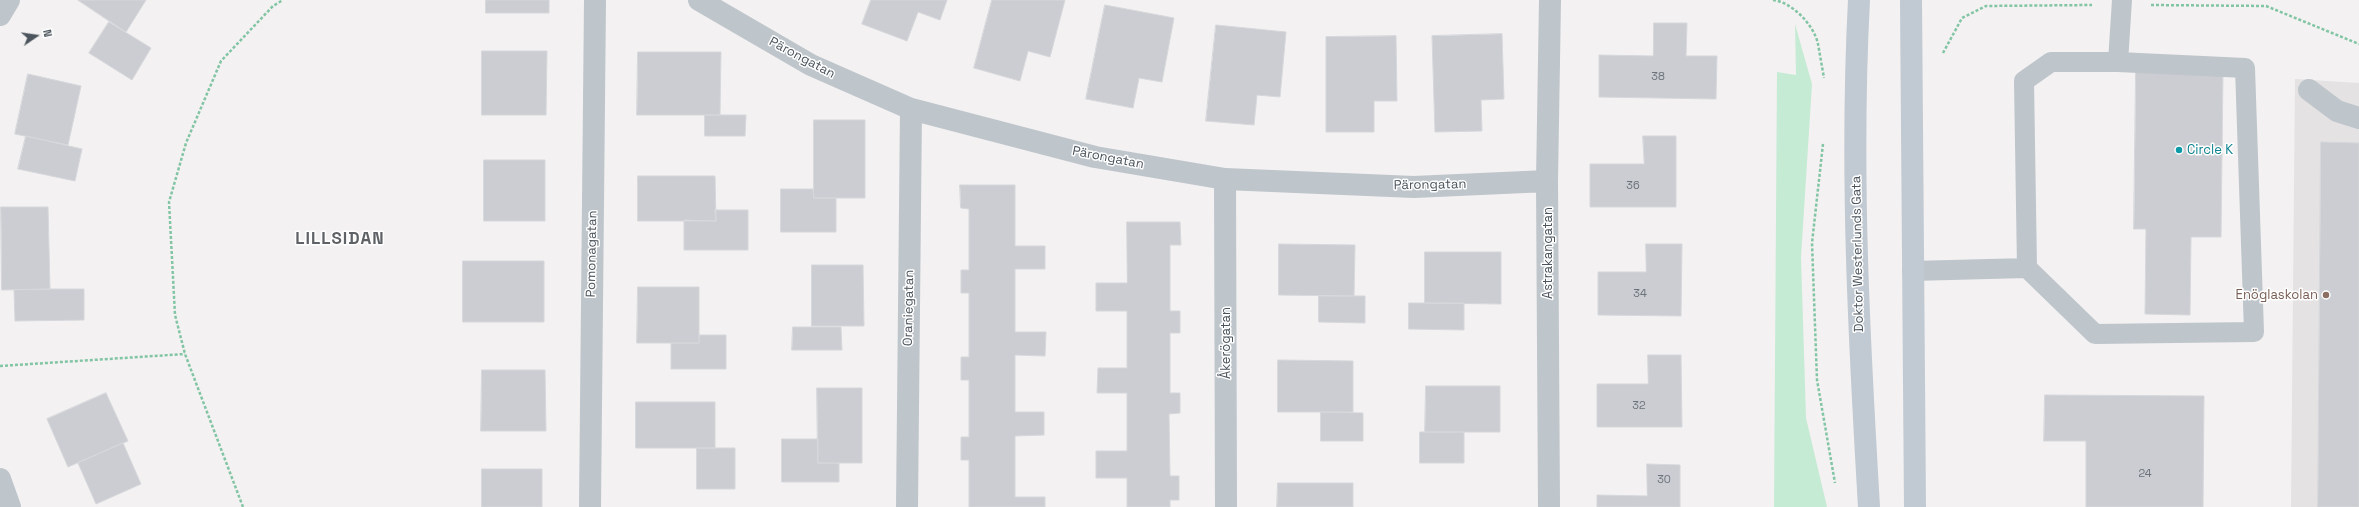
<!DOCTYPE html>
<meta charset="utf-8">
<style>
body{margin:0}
#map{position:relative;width:2359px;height:507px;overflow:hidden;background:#f3f1f1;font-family:"Space Grotesk",sans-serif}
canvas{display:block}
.north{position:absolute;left:16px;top:16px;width:40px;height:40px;-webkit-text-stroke:3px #fff;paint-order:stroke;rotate:77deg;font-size:11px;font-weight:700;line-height:16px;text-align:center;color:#4b545c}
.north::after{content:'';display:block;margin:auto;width:14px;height:18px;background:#4b545c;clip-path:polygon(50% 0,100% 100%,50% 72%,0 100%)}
</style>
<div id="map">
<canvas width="2359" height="507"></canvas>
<div class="north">N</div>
</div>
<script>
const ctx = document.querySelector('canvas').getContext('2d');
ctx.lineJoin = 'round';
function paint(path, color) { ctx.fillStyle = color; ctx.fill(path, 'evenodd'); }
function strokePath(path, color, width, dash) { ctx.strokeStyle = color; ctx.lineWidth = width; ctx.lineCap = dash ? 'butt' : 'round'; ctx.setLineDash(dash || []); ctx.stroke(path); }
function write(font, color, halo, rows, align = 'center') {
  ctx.font = font + ' "Space Grotesk",sans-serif'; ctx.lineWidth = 3; ctx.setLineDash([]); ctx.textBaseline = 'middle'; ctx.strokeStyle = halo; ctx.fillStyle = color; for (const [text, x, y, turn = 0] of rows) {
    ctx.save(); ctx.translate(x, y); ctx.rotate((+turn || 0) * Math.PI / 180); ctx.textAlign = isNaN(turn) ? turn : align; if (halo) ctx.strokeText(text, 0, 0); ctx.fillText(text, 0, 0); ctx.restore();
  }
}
paint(new Path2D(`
 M2295,79L2359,83V507H2291Z`), '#e4e2e2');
paint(new Path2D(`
 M1795,24L1812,84L1801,257L1806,418L1827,507H1774L1777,72L1796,75Z`), '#c5ebd4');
const building = new Path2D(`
 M78,0H146L126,32Z
 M486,0H549V13H486Z
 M871,0H947L940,20L918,12L907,41L862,24Z
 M992,0H1065L1050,57L1028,51L1020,81L974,68Z
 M1105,5L1174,18L1162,82L1139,78L1133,108L1086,99Z
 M109,22L151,48L132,80L89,53Z
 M1654,23H1687L1686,56H1717L1716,99L1599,97V55L1653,56Z
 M1216,25L1286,32L1280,97L1257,95L1254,125L1206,121Z
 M1502,34L1504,99L1481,100L1482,131L1435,132L1432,36Z
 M1396,36L1397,101H1374V132H1326V37Z
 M482,51H547L546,115H482Z
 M638,52H721L720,115H637Z
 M2136,70L2223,71L2221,237H2191L2190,315L2145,314L2146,229H2134Z
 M28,74L81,86L68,145L15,134Z
 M705,115H746L745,136H705Z
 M814,120H865V198H814Z
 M26,136L82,149L75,181L18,169Z
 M1643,136H1676V207H1590V164H1644Z
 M2321,142L2359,143V507H2318Z
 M484,160H545V221H484Z
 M638,176H715L716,221H638Z
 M960,185H1015V246H1045V269H1015V332H1046L1045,356L1015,355V412H1044V435L1015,436V497H1045V507H969V460H961V437H969V380H961V357H969V293H961V270H969V209L961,208Z
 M781,189H813L814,198H836V232H781Z
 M1,207H48L50,289L2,290Z
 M715,210H748V250H684V220L716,221Z
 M1127,222H1180L1181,245H1170V311H1180V333H1170V393H1180V413L1169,414L1170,476H1179V500H1170V507H1127V478H1096V451H1127V393H1097L1098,368H1127V311H1096V283H1127Z
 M1279,244L1355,245L1354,296L1279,295Z
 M1646,244H1682L1681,316L1598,315V272H1646Z
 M1425,252H1501V304L1425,303Z
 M463,261H544V322H463Z
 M812,265H863L864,326H812Z
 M638,287H699V343H637Z
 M50,289H84V320L15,321L14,290Z
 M1319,296H1365V323L1319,322Z
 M1409,303H1464V330L1409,329Z
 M793,327H841L842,350H792Z
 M699,335H726V369H671V343H699Z
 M1648,355H1681L1682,427H1597V384H1648Z
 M1278,360L1353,361V412H1278Z
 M482,370H545L546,431H481Z
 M1426,386H1500V432H1425Z
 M817,388H862V463H818Z
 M106,393L128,441L68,467L47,419Z
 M2045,395L2204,396L2203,507H2086V441H2044Z
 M636,402H715V448H636Z
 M1321,412L1363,413V441H1321Z
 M1420,432H1464V463H1420Z
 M782,439H818V463H839V482H782Z
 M123,443L141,484L96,504L78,463Z
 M697,448H735V489H697Z
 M1647,464L1680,465V507H1597V495L1647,496Z
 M482,469H542V507H482Z
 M1278,483H1353V507H1277Z`);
paint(building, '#cbcdd2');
strokePath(building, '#d5d7db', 1);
strokePath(new Path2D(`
 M1773,0C1792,2 1814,25 1818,44C1820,55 1822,67 1824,78
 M2151,5L2266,6L2359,44
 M1943,53L1962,18L1986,6L2092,5
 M1823,144L1812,243L1817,380L1835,483
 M0,366L185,354
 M243,507L185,354L175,315L169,202L186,143L221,61L273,6L283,0`), '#81c5a4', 2.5, [3, 2]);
strokePath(new Path2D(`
 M2118,62L2122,0
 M1912,271L2027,268L2095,334L2254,332L2245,68L2118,62H2051L2024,81L2027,268`), '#bec5cb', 20);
strokePath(new Path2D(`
 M699,0L811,65L911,109L1095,157L1225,179L1414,187L1547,181
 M0,15L9,0
 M2309,90L2337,111L2359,118
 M1225,179L1226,507
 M0,479L10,507
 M590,507L595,0
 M907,507L911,109
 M1549,507L1547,181L1550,0`), '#bec5cb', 22);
strokePath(new Path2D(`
 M1859,0C1850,169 1859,338 1869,507
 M1911,0L1915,507`), '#c1c9d2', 22);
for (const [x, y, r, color] of [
 [2179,150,4,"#0f9aa8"],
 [2326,295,4,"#8d6e63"]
]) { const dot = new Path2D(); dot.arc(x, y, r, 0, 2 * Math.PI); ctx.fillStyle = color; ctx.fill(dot); strokePath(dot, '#fff', 1.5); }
write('11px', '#6b727a', null, [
 ["38",1658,77],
 ["36",1633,186],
 ["34",1640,294],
 ["32",1639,406],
 ["24",2145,474],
 ["30",1664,480]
]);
write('13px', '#4b545c', '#fff', [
 ["Pärongatan",802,58,28],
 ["Pärongatan",1108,158,11],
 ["Pärongatan",1430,185,-1],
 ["Astrakangatan",1548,253,-90],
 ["Pomonagatan",592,254,-89],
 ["Doktor Westerlunds Gata",1858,254,-91],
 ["Oraniegatan",909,308,-89],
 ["Åkerögatan",1226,343,-90]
]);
write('13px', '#0d838f', '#fff', [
 ["Circle K",2187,150]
], 'left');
write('13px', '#785e54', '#fff', [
 ["Enöglaskolan",2318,295]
], 'right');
ctx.letterSpacing = '1px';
write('bold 17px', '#5e6165', '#fff', [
 ["LILLSIDAN",340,239]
]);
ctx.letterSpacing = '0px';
</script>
